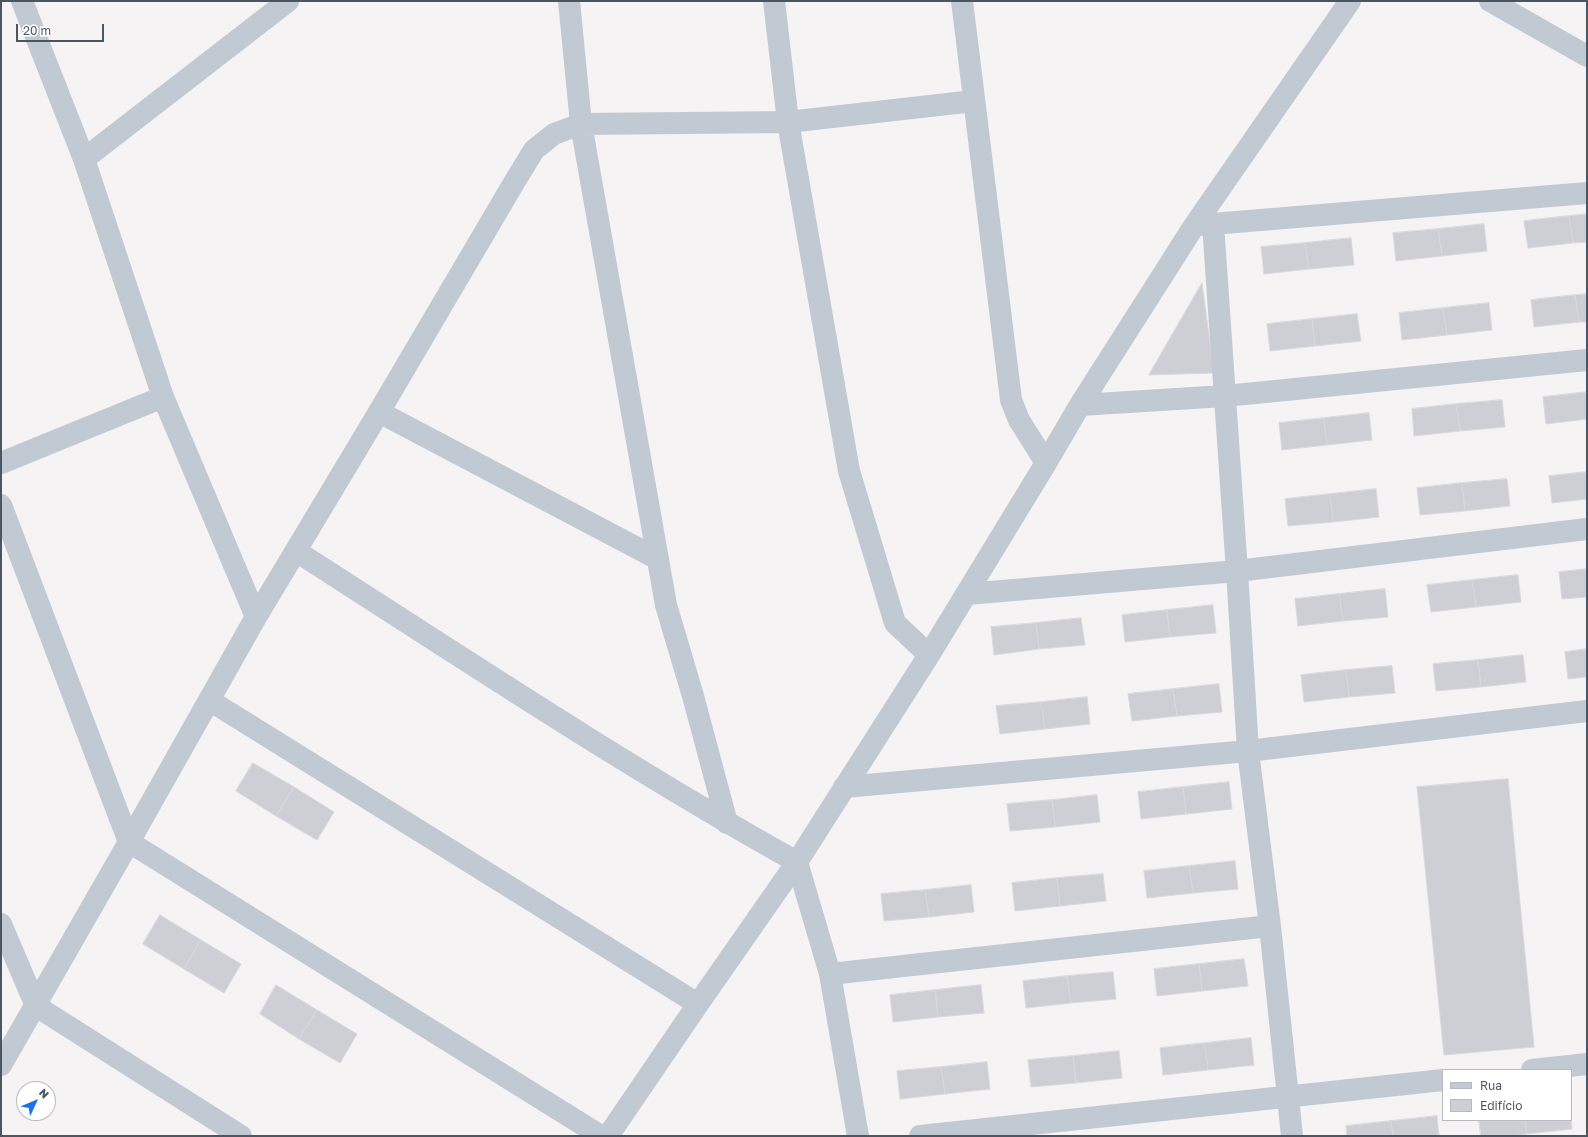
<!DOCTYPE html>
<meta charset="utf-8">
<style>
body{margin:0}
#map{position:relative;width:1588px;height:1137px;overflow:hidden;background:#f5f3f3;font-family:"Golos Text",sans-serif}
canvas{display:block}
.frame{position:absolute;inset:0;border:2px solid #4a5661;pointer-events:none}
.legend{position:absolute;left:1442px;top:1069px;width:130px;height:52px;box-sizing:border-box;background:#fff;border:1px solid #b7bbc0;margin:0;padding:5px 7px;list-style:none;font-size:12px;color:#4a5661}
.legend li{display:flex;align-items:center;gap:8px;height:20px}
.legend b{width:20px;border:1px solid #b7bbc0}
.north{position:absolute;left:16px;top:1081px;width:40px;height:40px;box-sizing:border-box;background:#fff;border:1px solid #b7bbc0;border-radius:50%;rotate:46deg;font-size:11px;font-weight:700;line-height:16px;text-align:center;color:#4a5661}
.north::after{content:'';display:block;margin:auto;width:14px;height:18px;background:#1a73e8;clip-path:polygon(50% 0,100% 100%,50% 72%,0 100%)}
.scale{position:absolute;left:16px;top:24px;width:88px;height:18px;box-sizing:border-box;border:2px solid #4a5661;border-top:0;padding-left:5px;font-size:12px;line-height:14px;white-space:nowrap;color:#4a5661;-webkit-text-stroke:3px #fff;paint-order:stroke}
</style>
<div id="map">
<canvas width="1588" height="1137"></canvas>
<div class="frame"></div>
<ul class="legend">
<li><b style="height:5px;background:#c1cad2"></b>Rua</li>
<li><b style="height:11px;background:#cdcfd5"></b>Edifício</li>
</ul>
<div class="north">N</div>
<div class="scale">20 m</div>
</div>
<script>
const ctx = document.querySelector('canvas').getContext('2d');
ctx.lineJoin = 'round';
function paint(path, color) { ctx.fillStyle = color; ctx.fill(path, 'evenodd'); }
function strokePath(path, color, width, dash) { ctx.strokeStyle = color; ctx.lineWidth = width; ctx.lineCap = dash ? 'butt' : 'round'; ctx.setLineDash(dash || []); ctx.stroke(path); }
const building = new Path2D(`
 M1587,214V242L1573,243L1569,216Z
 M1569,216L1573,243L1528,248L1524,221Z
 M1484,224L1487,251L1442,256L1438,229Z
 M1438,229L1442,256L1396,261L1393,233Z
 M1351,238L1354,265L1309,269L1305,243Z
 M1305,243L1309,269L1264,274L1261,247Z
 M1202,283L1214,373L1149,375Z
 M1587,294V322H1579L1575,295Z
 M1575,295L1579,322L1534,327L1531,300Z
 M1489,303L1492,330L1447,335L1443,308Z
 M1443,308L1447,335L1402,340L1399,313Z
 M1357,314L1361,341L1315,346L1312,319Z
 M1312,319L1315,346L1270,351L1267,324Z
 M1587,392V419L1546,424L1543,397Z
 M1502,400L1505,427L1460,431L1456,404Z
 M1456,404L1460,431L1414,436L1412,409Z
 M1369,413L1372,440L1327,445L1324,418Z
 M1324,418L1327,445L1282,450L1279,423Z
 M1587,472V499L1552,503L1549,476Z
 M1507,479L1510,506L1465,511L1462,483Z
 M1462,483L1465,511L1420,515L1417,488Z
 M1376,489L1379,517L1333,522L1330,494Z
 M1330,494L1333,522L1288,526L1285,499Z
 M1587,569V597L1562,599L1559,572Z
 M1518,575L1521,602L1476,607L1472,580Z
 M1472,580L1476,607L1431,612L1427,585Z
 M1385,589L1388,617L1343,621L1339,594Z
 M1339,594L1343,621L1298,626L1295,599Z
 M1213,605L1216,633L1170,637L1167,610Z
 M1167,610L1170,637L1125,642L1122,615Z
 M1081,618L1085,645L1039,649L1036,623Z
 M1036,623L1039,649L994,655L991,627Z
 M1587,649V677L1568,679L1565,652Z
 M1523,655L1526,682L1481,687L1478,660Z
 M1478,660L1481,687L1436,691L1433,664Z
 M1392,666L1395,693L1349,697L1346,670Z
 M1346,670L1349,697L1304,702L1301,675Z
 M1219,684L1222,712L1177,716L1173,689Z
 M1173,689L1177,716L1132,721L1128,694Z
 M1087,697L1090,724L1045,729L1041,702Z
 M1041,702L1045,729L1000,734L996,706Z
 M253,763L294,787L276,816L236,791Z
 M1508,779L1534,1047L1444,1055L1417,787Z
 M1229,782L1232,809L1186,814L1183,787Z
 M294,787L334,812L317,840L276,816Z
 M1183,787L1186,814L1141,819L1138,792Z
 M1097,795L1100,822L1055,827L1052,800Z
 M1052,800L1055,827L1010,831L1007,804Z
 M1235,861L1238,889L1193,893L1189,866Z
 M1189,866L1193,893L1147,898L1144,871Z
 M1103,874L1106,901L1060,906L1057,878Z
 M1057,878L1060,906L1015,911L1012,883Z
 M971,885L974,912L929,917L925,890Z
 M925,890L929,917L884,921L881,894Z
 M160,915L201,940L184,969L143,944Z
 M201,940L241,964L224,993L184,969Z
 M1244,959L1248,986L1202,991L1199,964Z
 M1199,964L1202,991L1157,996L1154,969Z
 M1113,972L1116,999L1071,1003L1067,976Z
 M1067,976L1071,1003L1026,1008L1023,981Z
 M276,985L317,1010L299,1039L260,1014Z
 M981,985L984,1013L938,1017L935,990Z
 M935,990L938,1017L893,1022L890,995Z
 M317,1010L357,1034L340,1063L299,1039Z
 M1251,1038L1254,1065L1208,1070L1205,1043Z
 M1205,1043L1208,1070L1163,1075L1160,1048Z
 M1119,1051L1122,1078L1076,1083L1073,1056Z
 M1073,1056L1076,1083L1031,1087L1028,1060Z
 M987,1062L990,1089L945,1094L941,1067Z
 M941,1067L945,1094L900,1099L897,1071Z
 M1437,1116L1439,1136H1393L1391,1121Z
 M1571,1119L1572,1129L1527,1134L1525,1120Z
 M1479,1120H1525L1527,1134L1511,1136H1481Z
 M1391,1121L1393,1136H1347L1346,1126Z`);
paint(building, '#cdcfd5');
strokePath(building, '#d7d9de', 1);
strokePath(new Path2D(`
 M22,1L84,159L163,397L256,617
 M569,1L581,124L666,605L693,696L727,823
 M774,1L788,122L849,471L895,623L929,655
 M962,1L1011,400L1019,420L1046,463
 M1490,1L1587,56
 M84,159L288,1
 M1213,224L1237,571L1248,751L1270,926L1292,1136
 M1200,225L1587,193
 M1080,405L1225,396L1587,360
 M379,412L658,559
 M1,463L163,397
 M1,505L129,842L601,1136
 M296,551C461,657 625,766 797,862L830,974L858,1136
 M967,594L1237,571L1587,529
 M209,700L698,1004
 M844,787L1248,751L1587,711
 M1,924L36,1006L241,1136
 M830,974L1270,926
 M1,1065L129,842L256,617L379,412L515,181L534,150L554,134L581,124L788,122L974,101
 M1532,1070L1587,1064
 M608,1136L698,1004L797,862L929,655L1046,463L1080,405L1194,226L1350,1
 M920,1136L1443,1080`), '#c1cad2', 22);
</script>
